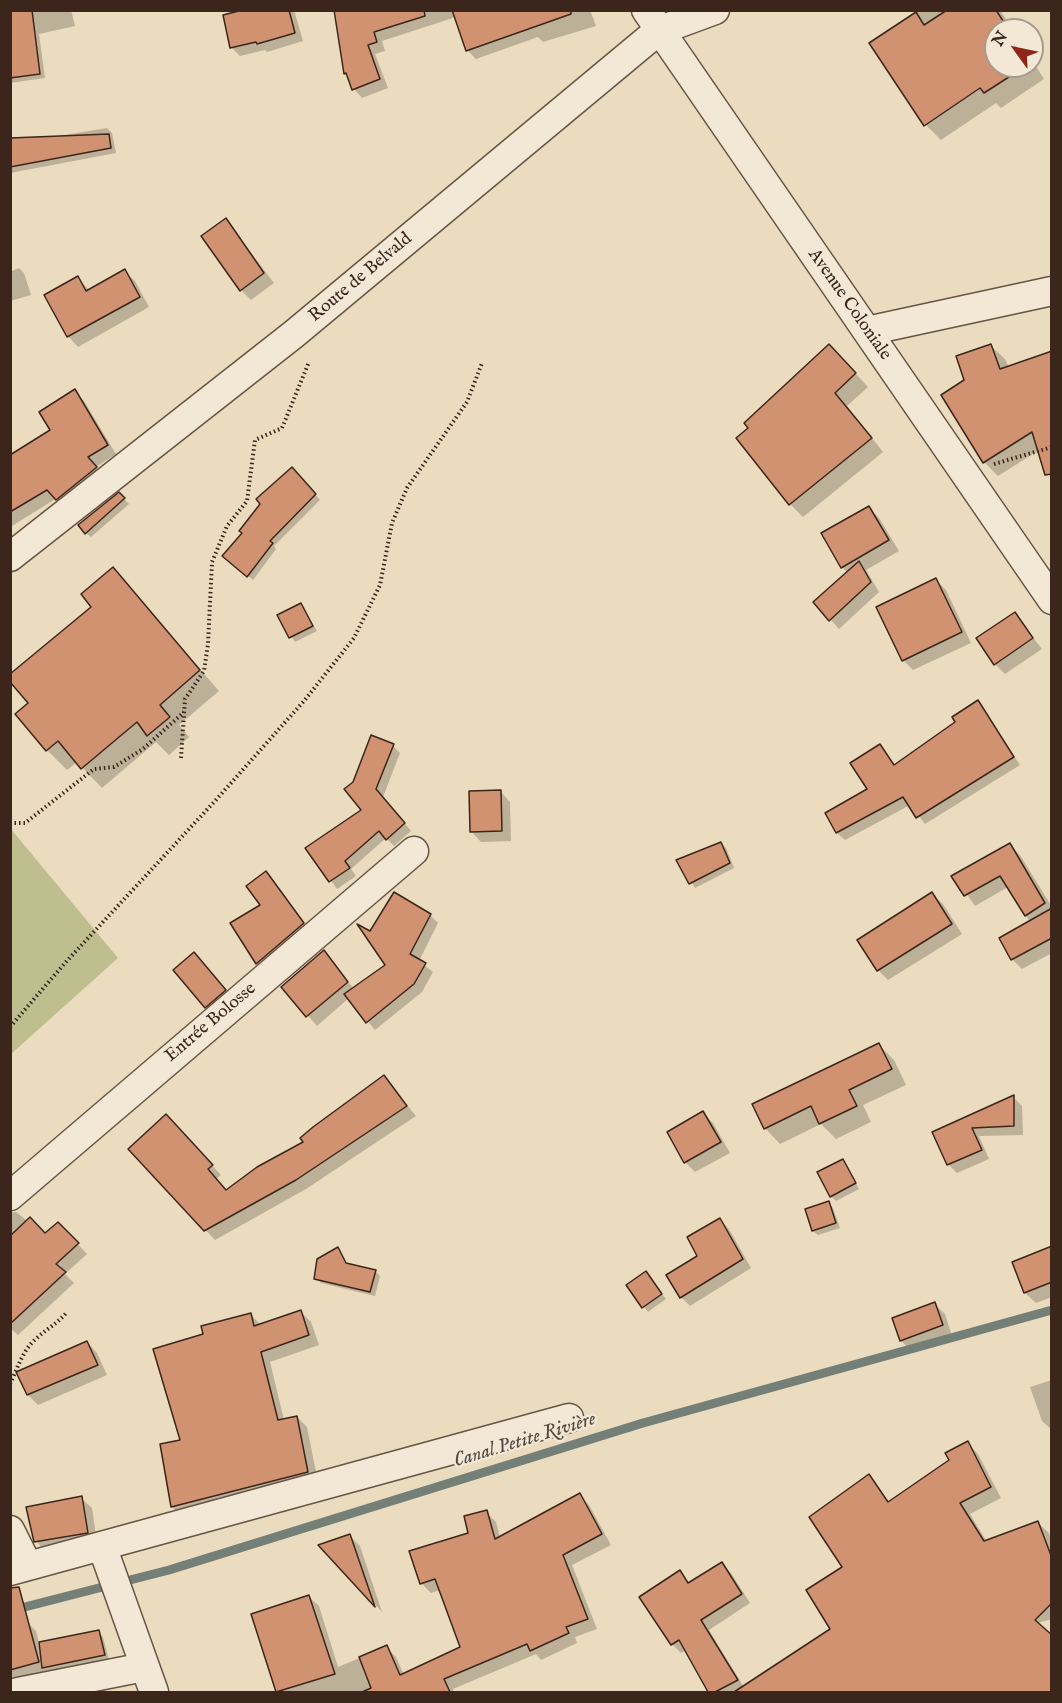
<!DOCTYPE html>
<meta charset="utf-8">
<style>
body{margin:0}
#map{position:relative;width:1062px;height:1703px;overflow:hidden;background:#ebdcbf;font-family:"IM FELL English",serif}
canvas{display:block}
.frame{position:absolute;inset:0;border:12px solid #3c261b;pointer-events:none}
.north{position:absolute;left:984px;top:18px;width:60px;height:60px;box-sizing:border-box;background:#f2e8d5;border:2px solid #a99a8b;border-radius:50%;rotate:303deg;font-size:16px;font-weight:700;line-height:24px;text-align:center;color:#3c261b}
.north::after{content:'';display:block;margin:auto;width:21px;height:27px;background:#8f2418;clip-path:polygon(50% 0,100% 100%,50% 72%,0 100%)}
</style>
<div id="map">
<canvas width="1062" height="1703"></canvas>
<div class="frame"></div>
<div class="north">N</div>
</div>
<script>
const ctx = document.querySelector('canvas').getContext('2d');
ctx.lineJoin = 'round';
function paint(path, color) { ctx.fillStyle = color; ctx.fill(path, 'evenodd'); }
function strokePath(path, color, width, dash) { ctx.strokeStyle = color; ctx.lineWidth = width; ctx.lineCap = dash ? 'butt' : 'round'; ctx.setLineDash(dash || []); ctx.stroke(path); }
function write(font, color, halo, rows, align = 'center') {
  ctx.font = font + ' "IM FELL English",serif'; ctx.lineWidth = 4.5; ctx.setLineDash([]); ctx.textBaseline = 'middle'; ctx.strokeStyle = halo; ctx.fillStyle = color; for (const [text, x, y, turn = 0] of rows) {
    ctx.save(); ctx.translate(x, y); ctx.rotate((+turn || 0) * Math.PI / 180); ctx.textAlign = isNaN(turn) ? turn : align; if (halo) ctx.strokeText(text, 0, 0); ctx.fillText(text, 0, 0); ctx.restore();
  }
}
paint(new Path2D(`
 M10,828L118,958L11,1054H10Z`), '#bebe8e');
paint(new Path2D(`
 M10,10H71L75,26L39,34L45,78L10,83Z
 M235,10H294L303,41L267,52L265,50L240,56L231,47L224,14Z
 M336,10H590L596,26L543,42L538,37L476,59L467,50L456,17L382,41L385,51L375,54L388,88L362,98L354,89L346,73Z
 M921,10H1000L1013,30H996V66H1032V60L1044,79L1001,108L996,103L941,140L926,125L871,43Z
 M107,128L112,133L116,153L10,173V144Z
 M226,220L274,283L251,300L241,290Z
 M19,268L24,273L31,295L10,301V272Z
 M124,271L135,281L149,307L78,347L68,336L78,278L89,290Z
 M991,346L1005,359L1044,447L998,476L984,462Z
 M842,359L868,387L847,406L883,452L803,517L790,504Z
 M75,392L84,401L116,454L96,467L105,477L66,508L57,498L12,526L10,483L52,430Z
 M292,469L320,500L274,546L276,549L253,580L229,561Z
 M119,494L129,504L91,537L86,533Z
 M869,508L879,518L899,551L866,570L879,592L839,629L815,602L848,573L842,567Z
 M113,569L219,691L179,725L189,737L169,755L156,742L102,788L77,762L67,770L47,750L93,607Z
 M936,580L946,590L971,643L913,670L903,660Z
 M301,605L317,631L295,642L279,616Z
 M1015,614L1042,649L1005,674L995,664Z
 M978,702L1020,765L925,824L910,805L845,840L837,833L827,814L869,790L880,746L895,766L957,723Z
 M393,746L400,753L383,797L411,831L394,846L386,838L351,869L356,876L337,889L307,848L364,810Z
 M500,791L510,802L511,841L481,842L471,831Z
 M721,843L726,848L734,868L695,888L679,861Z
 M1010,845L1020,855L1052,907V953L1022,969L1012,959L1001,939L1030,922L1008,887L975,906L954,876Z
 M266,873L312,933L267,972L257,963L232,924L262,906Z
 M932,894L943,904L962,934L888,980L878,970Z
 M430,915L438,923L419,961L433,972L422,992L375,1030L349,998L317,1026L283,987L324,952L354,989L387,965L371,933Z
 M204,964L235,1001L216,1017L206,1007Z
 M879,1045L894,1060L906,1085L863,1105L871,1122L836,1139L821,1124L780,1144L765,1128Z
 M384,1077L416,1116L306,1189L215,1240L130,1149L175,1125L221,1175L216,1179L226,1191L305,1143Z
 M1013,1097L1022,1106L1023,1135L979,1136L989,1159L957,1173L948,1164L934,1133Z
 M703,1113L713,1123L730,1153L695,1172L685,1162Z
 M843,1160L859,1189L836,1201L831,1196Z
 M828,1203L833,1208L840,1228L818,1235L813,1231L807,1210Z
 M16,1212L45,1235L58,1224L87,1254L65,1274L74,1283L18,1335L10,1328V1213Z
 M720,1220L729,1229L751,1268L690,1306L681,1297Z
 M1052,1248V1297L1036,1303L1025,1293L1014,1263Z
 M337,1249L348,1265L375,1271L380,1276L375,1296L321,1283L316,1278Z
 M646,1273L666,1299L648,1312L628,1286Z
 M934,1304L945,1314L952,1336L912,1351L901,1341L894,1319Z
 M301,1312L311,1322L319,1345L270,1362L284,1420L297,1417L307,1427L318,1482L182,1517L172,1507L162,1445L182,1441L205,1335L251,1315L261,1325Z
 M87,1342L97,1353L107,1375L38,1405L28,1395Z
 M1052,1380V1430L1042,1421L1030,1387Z
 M967,1443L978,1454L1001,1498L970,1514L987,1542L1038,1523L1049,1533L1052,1541V1619L1027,1626L1004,1656L1048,1692H763L755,1680L832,1629L844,1568L869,1476L890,1503L951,1461Z
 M579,1495L589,1505L611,1545L572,1565L597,1629L575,1637L577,1643L541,1660L536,1654L453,1689L454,1692H278L252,1615L309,1597L319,1606L338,1667L386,1647L396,1657L404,1675L462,1648L440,1590L431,1593L421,1583L470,1534L486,1512L496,1522L500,1537Z
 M81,1498L92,1508L97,1543L46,1552L36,1541Z
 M350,1536L360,1546L382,1612L321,1545Z
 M722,1564L731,1573L750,1603L709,1630L745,1689L739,1692H710L686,1650L681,1653L672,1644L680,1572L690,1584Z
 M27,1622L36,1631L39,1643L98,1632L103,1637L109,1660L47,1671L10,1682V1626Z`), '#0003');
strokePath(new Path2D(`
 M13,1610L169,1570L643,1423L1052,1310`), '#737f77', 9);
const building = new Path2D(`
 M10,10H32L40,74L10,78Z
 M243,10H289L295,33L257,44L256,42L230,48L223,15Z
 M334,10H424L425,16L374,32L377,42L368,45L380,79L352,90L346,73L344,74Z
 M452,10H571V14L466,51Z
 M947,10H996L1009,30H996V66H1026L984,93L980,88L924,126L869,43L916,12L924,25Z
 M109,134L111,148L10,167V138Z
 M226,218L264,273L240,291L201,236Z
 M125,269L140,297L67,337L44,295L78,276L86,291Z
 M829,344L856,373L835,393L872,438L789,505L736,438L748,428L744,423Z
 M991,344L1000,369L1052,351V474L1045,475L1032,432L983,463L941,395L964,380L956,356Z
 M75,389L108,445L88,457L97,467L56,500L47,490L10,512V455L50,430L39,412Z
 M292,467L316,494L270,541L273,543L247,577L222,556L242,533L239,531L260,504L256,499Z
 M119,492L125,498L85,534L78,525Z
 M869,506L889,540L841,568L821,533Z
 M859,561L871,582L829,621L813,602Z
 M113,567L200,670L160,705L170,717L147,736L137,722L81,769L58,741L46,751L15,714L28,703L10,682V674L91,607L81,594Z
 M936,578L962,632L902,661L876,607Z
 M301,603L313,626L289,638L277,615Z
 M1015,612L1033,638L994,665L976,638Z
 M978,700L1014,757L916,818L903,797L836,833L825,813L867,789L850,763L880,744L894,765L955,722L952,717Z
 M371,735L394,744L376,789L405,823L386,840L379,831L345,861L350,868L329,882L305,848L361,810L344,789L353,782Z
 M501,790L502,831L470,832L469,791Z
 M721,842L730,863L689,884L676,860Z
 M1010,843L1045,903L1025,916L1000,876L964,896L951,876Z
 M266,871L304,923L256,964L230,923L260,905L246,886Z
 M394,892L431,914L410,954L426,963L414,984L366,1023L344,994L385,965L357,924L370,931Z
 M932,892L952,924L877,971L857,940Z
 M1052,908V938L1011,960L999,938Z
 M324,950L348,982L306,1017L281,987Z
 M194,952L226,990L205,1008L173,970Z
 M879,1043L892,1069L849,1090L857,1106L819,1124L811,1106L764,1129L752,1104Z
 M384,1075L407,1106L296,1180L204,1231L128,1149L166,1114L213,1165L208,1169L226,1190L257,1167L303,1142L300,1138L313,1127Z
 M1014,1095V1126L972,1128L982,1150L947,1165L932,1132Z
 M703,1111L721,1142L684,1163L667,1132Z
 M843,1159L856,1183L830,1197L817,1172Z
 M829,1201L836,1223L812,1231L805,1209Z
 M30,1217L45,1233L58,1222L79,1243L56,1264L66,1272L10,1324V1236Z
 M720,1218L743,1259L680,1298L666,1275L697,1256L687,1237Z
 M1052,1246V1282L1024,1293L1012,1262Z
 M338,1247L346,1263L376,1270L370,1292L314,1279L317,1259Z
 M646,1271L662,1294L642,1308L626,1285Z
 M935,1302L943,1325L900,1341L892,1318Z
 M301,1310L309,1335L261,1352L278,1420L297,1416L308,1472L171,1507L160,1444L180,1440L153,1349L203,1334L201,1326L251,1313L254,1326Z
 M87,1341L98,1365L27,1395L16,1372Z
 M968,1441L991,1487L960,1503L984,1541L1038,1521L1052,1558V1603L1035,1620L1052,1635V1692H734L830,1629L806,1590L842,1567L809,1517L869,1474L888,1502L949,1460L945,1453Z
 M580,1493L602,1534L563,1555L588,1619L566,1627L569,1633L530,1651L527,1644L444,1679L450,1692H362L371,1688L359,1657L387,1645L400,1675L460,1647L435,1579L420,1584L409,1551L468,1533L464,1516L487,1510L495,1539Z
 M82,1496L88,1533L34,1542L26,1507Z
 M350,1534L375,1607L318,1545Z
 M722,1562L742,1594L701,1620L738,1680L715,1692H708L679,1640L671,1645L639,1597L680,1570L688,1583Z
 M19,1587L39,1662L10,1670V1588Z
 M309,1595L335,1674L276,1692L251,1614Z
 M99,1630L105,1655L42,1668L39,1642Z`);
paint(building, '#d19271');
strokePath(building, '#3c261b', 1.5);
const minor = new Path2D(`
 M646,10L1052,600
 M867,331L1052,291
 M10,557L294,334L658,31L715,10
 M10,1196L414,851
 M10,1530L28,1566
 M102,1546L154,1692
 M10,1571L569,1418
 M18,1692L144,1667`);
strokePath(minor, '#685444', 31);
strokePath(new Path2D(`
 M994,464L1052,447
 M181,758L185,699L204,671L208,644L212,562L227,526L247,501L255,440L282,428L309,362
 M10,823H25L94,769L114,767L143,749L184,712
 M10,1027L65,963L215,801L304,701L354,638L380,585L392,523L407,488L467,402L482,363
 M10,1384C18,1367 23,1349 38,1337C48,1328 58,1323 67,1312`), '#3c261b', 4, [1.5, 3]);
strokePath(minor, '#f2e8d5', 28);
write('18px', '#3c261b', '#f2e8d5', [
 ["Route de Belvald",361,278,-40],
 ["Avenue Coloniale",849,305,55],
 ["Entrée Bolosse",211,1023,-40]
]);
write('italic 20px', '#534b42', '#f2e8d5', [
 ["Canal Petite Rivière",525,1441,-17]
]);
</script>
